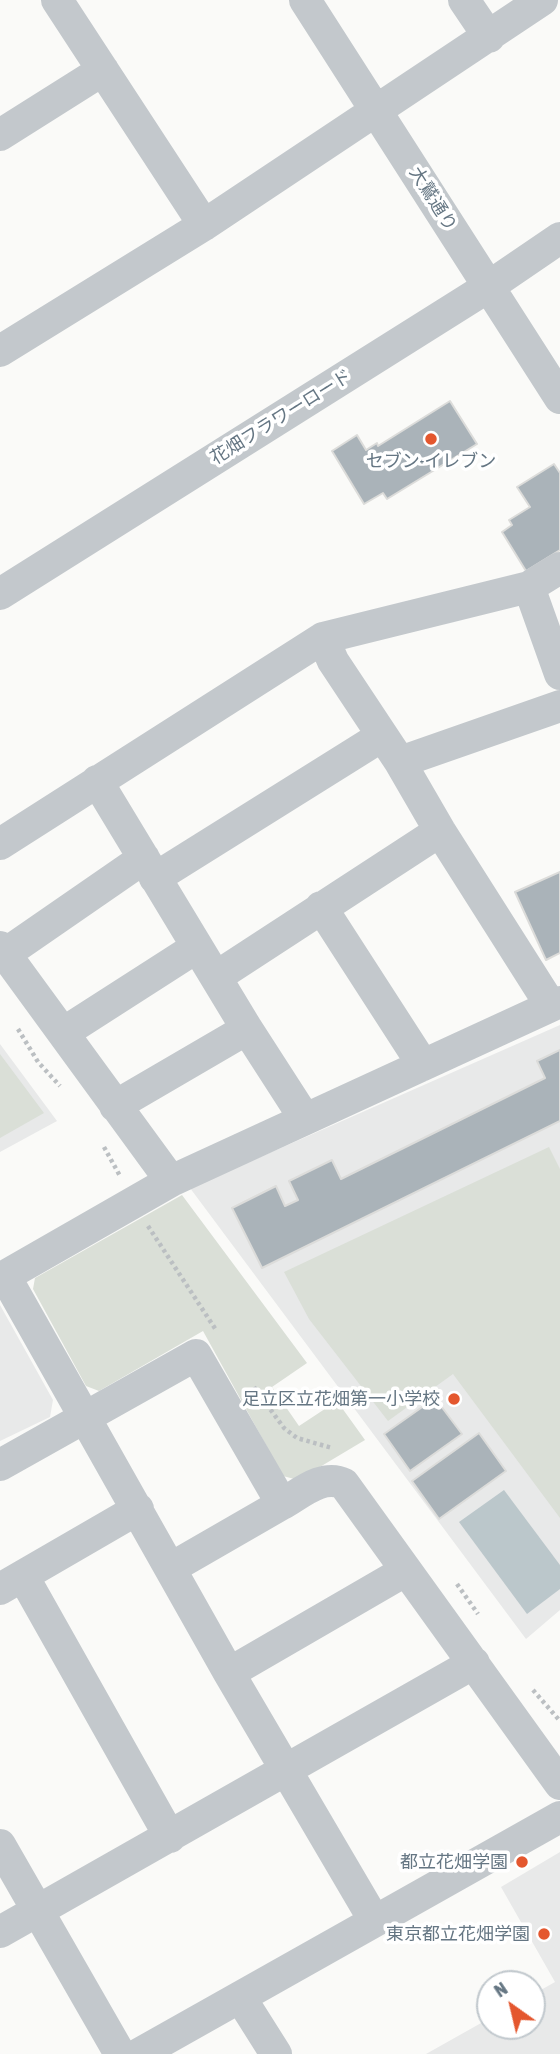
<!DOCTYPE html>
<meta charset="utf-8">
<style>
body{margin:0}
#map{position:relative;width:560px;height:2054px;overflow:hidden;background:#fafaf8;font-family:"Asap Condensed",sans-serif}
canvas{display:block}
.north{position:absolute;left:476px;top:1970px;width:70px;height:70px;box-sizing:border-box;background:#fff;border:2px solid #c1c8cd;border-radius:50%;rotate:326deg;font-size:19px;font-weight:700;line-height:28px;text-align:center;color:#657683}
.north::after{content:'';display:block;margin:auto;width:24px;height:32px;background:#e4572e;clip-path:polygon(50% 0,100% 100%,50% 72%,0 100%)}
</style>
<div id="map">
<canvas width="560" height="2054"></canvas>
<div class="north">N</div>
</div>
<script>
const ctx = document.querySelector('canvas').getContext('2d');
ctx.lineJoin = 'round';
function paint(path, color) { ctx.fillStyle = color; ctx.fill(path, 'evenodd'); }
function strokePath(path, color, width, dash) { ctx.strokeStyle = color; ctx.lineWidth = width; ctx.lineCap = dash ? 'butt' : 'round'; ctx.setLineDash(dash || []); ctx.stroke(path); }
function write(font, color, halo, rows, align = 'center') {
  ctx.font = font + ' "Asap Condensed","Noto Sans JP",sans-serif'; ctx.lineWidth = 7; ctx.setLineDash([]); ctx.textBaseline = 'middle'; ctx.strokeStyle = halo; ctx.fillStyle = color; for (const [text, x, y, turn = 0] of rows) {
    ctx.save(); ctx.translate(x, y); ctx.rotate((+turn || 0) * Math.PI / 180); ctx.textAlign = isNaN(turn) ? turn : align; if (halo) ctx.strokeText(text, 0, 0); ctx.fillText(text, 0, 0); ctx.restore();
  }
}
paint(new Path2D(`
 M560,1025V1610L526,1639L190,1188Z
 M0,1044L57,1121L0,1152Z
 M0,1305L53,1400L50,1417L0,1441Z
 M560,1852V2054H426L490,2018V2026H532V1995L555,1982L501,1887Z`), '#e8e9e9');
paint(new Path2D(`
 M0,1054L44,1113L0,1138Z
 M549,1147L560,1169V1518L453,1374L388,1421L309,1319L284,1272Z
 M182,1195L307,1363L272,1387L299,1426L337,1401L365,1440L298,1480L283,1476L203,1331L99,1391L86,1386L33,1289L35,1278Z`), '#dadfd7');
paint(new Path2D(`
 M504,1490L560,1565V1589L527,1614L459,1522Z`), '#bbc7cb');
const building = new Path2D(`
 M450,401L477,444L387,499L383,493L364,504L332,451L357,435L366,450L377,443L378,446Z
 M554,464L560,473V550L526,571L502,532L512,525L509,520L530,507L517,487Z
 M560,872V953L546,960L515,892Z
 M560,1050V1121L262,1268L232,1208L276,1186L285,1206L298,1200L289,1181L332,1160L341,1179L545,1078L537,1061Z
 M435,1398L462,1434L410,1471L384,1434Z
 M479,1433L506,1471L439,1519L412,1481Z`);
paint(building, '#aab3b9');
strokePath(building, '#dcdcda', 2);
strokePath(new Path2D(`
 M18,1029L38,1062L60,1086
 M104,1147L120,1176
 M148,1226L216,1330
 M254,1387L284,1428L297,1438L332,1448
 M457,1584L478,1614
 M533,1690L560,1721`), '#bbbfc2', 4.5, [3.5, 3.5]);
strokePath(new Path2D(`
 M57,0L204,225
 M305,0L560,398
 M464,0L489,37
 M0,135L103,70
 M0,351L204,225L542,0
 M529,587L560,674
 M0,594L488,287L560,238
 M323,638L333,661L400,762L440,831L551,1006
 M400,762L560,706
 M97,781L247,1029L305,1119
 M0,844L323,638L529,587L560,568
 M155,878L382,736
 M321,907L423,1065
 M0,947L171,1181
 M5,954L144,858
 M216,977L440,831
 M63,1033L197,947
 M115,1106L247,1029
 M0,1465L196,1355L282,1504C300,1494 323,1473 344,1484L560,1784
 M171,1568L282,1504
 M23,1576L170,1837
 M0,1589L138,1509
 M229,1673L405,1571
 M0,1845L120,2054
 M374,1920L229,1673L5,1276L171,1181L560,1002
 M0,1932L474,1663
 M240,1997L276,2054
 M139,2054L560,1817`), '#c3c8cc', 32);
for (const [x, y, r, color] of [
 [431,439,7,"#e4572e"],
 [454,1399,7,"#e4572e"],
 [522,1862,7,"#e4572e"],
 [544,1934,7,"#e4572e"]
]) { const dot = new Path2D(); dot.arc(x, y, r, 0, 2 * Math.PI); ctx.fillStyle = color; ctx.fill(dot); strokePath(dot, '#fff', 2.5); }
write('18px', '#657683', '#fff', [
 ["大鷲通り",433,199,58],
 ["花畑フラワーロード",281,417,-32]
]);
write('18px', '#657683', '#fff', [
 ["セブン-イレブン",431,461,"center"],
 ["足立区立花畑第一小学校",440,1399],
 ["都立花畑学園",508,1862],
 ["東京都立花畑学園",530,1934]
], 'right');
</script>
